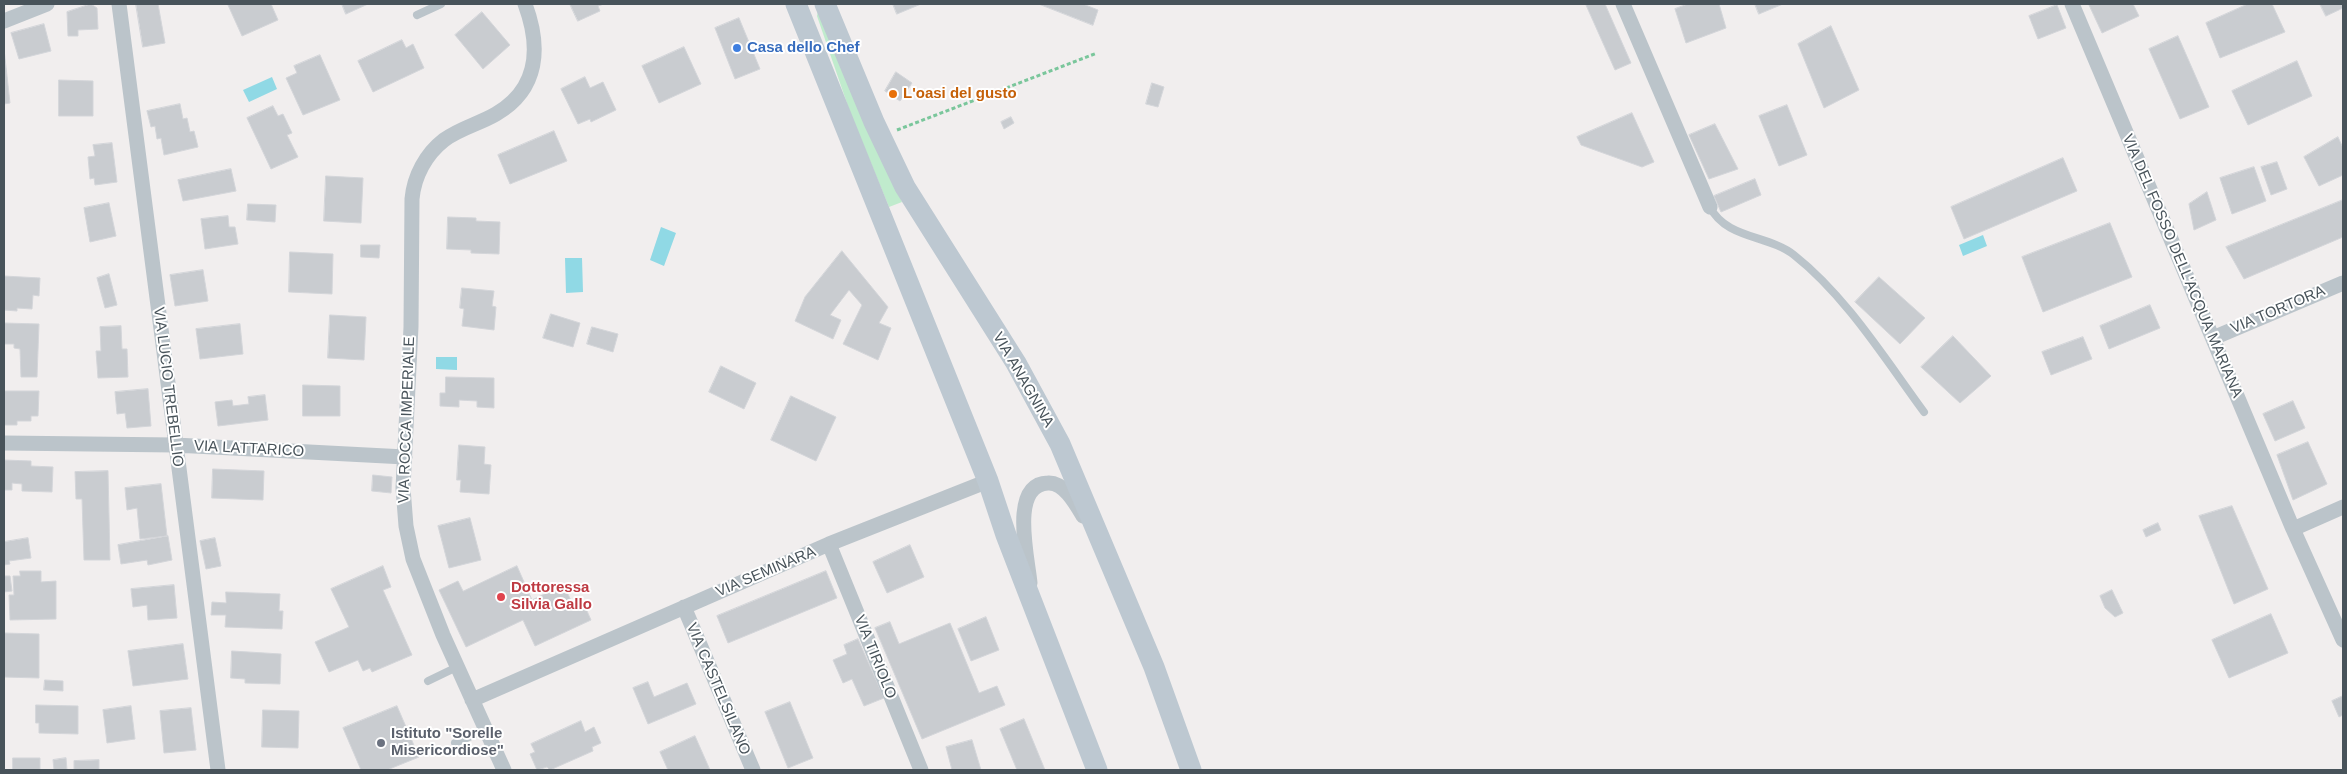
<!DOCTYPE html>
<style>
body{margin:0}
#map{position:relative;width:2347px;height:774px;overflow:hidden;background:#f1eeee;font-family:Arial,sans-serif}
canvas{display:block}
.frame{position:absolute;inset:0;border:5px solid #48535a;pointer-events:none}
</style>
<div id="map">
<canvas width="2347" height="774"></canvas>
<div class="frame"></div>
</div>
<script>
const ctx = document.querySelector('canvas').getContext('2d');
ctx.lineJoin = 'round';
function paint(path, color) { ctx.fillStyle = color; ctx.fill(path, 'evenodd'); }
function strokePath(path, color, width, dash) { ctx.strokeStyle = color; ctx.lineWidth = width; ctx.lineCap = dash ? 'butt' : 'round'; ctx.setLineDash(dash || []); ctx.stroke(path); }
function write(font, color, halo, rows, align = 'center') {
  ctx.font = font + ' Arial,sans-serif'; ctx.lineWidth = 4; ctx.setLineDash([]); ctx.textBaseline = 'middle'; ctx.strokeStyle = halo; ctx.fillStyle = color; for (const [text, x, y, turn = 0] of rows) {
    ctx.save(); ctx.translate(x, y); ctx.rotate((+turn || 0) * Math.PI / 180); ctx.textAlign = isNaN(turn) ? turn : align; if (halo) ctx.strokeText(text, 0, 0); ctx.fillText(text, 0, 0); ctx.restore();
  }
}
paint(new Path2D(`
 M818,11L902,202L889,207L851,115L817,16Z`), '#c0ebcd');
paint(new Path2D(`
 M272,77L277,89L249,102L243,90Z
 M661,227L676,233L664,266L650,260Z
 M1983,235L1987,246L1963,256L1959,245Z
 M565,258H582L583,292L566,293Z
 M436,357H457V370L436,369Z`), '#90d9e5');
const building = new Path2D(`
 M91,4L97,8L98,29L78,30V36H68L67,12Z
 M136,4H158L165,43L143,47Z
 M230,4H271L278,20L242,36L228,5Z
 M342,4H368L346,14Z
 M570,4H604L598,6L600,11L578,21Z
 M893,4H921L897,14Z
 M1039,4H1083L1098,10L1093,25Z
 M1589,4H1605L1631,63L1615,70L1586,5Z
 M1688,4H1719L1726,28L1686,43L1675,9Z
 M1755,4H1783L1759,14Z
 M2092,4H2133L2139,16L2102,33L2089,5Z
 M2248,4H2272L2285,32L2220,58L2206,23Z
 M2320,4H2343V8L2326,16Z
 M2057,5L2066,28L2038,39L2029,16Z
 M482,12L510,45L483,69L455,35Z
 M739,18L760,69L735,79L715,28Z
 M44,24L51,51L19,59L11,33Z
 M1831,26L1859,90L1824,108L1798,44Z
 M2178,36L2209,107L2180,119L2149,49Z
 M402,40L406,48L413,44L424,68L373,92L358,61Z
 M684,47L701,84L659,103L642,66Z
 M4,49L10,103L4,104Z
 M320,55L340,100L303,115L286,78L297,73L294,66Z
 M2297,61L2312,96L2248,125L2232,91Z
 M896,72L912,83L900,101L885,91Z
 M585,77L590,88L603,82L616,110L591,122L590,119L578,124L561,89Z
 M59,80L93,81V116H59Z
 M1152,83L1164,87L1158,107L1146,104Z
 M180,104L183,119L187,118L190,132L194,131L198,147L164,155L161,138L157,139L155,126L151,127L147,111Z
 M1787,105L1807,155L1779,166L1759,116Z
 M273,106L278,116L283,114L292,133L287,135L298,157L271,169L247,118Z
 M1632,113L1654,162L1642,167L1581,145L1577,137Z
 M1011,117L1014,123L1004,129L1001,122Z
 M1715,124L1738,169L1709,179L1689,135Z
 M554,131L567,161L510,184L498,155Z
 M2338,137L2343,148V175L2319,186L2304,157Z
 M112,143L117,182L95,185L94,178L90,179L88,157L95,156L93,145Z
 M2063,158L2077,191L1964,239L1951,207Z
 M2277,162L2287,189L2271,195L2261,167Z
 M2254,167L2266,201L2232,214L2220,178Z
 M231,169L236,191L183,201L178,180Z
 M326,176L363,178L361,223L324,221Z
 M1755,179L1761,195L1721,212L1714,196Z
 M2207,192L2216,220L2194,230L2189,204Z
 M2343,200V237L2244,279L2226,247Z
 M109,203L116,236L90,242L84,208Z
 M248,204L276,205L275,222L247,220Z
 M228,216L229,227H235L238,244L205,249L201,219Z
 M448,217L476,218V221L500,222L499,254L471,253V250L447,249Z
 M2110,223L2132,277L2043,312L2022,257Z
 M361,245H380L379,258L361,257Z
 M842,251L888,307L879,323L891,328L878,360L843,344L862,305L849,290L830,315L841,320L833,339L795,321L805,297Z
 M290,252L333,254L332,294L289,292Z
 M203,270L208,301L175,306L170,275Z
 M109,274L117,305L105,308L97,278Z
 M4,276L40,278L39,296L33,295L32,309L17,308V311L4,310Z
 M1879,277L1925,318L1900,344L1855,302Z
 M462,288L494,291L492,306L496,307L494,330L462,326L464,309L460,308Z
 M2150,305L2160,328L2109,349L2100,326Z
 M551,314L580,323L573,347L543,338Z
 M330,315L366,317L364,360L328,358Z
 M4,323L39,324L37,377H21L20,349L14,348V344H4Z
 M240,324L243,354L200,359L196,329Z
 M121,326L122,349H127L128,377L98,378L96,351H101L100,327Z
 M592,327L618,334L613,352L587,344Z
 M1953,336L1991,376L1960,403L1921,367Z
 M2083,337L2092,359L2051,375L2042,352Z
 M721,366L756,383L744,409L709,392Z
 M446,377L494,378V408L477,407V401L459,400V407L440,406V393H445Z
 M303,385L340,386V416H303Z
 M148,389L151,426L127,428L125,413L117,414L115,392Z
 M4,391H39L38,416H31V421H17V425H4Z
 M265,395L268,420L218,426L215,402L232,400L233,406L249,404L248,397Z
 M791,396L836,417L816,461L771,440Z
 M2293,401L2305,428L2275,441L2263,414Z
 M2308,442L2327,484L2293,500L2277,455Z
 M459,445L485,447L484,464L491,465L489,494L460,492L461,480H457Z
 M4,460L31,461V466L53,467L52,492L22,491V484L12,483V490H4Z
 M213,469L264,471L263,500L212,498Z
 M108,471L110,560H84L82,499H76L75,472Z
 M373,475L392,477L391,493L372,491Z
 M161,484L167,536L140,539L137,508L127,510L125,488Z
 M2232,506L2268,589L2234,604L2199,516Z
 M470,518L481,560L449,568L438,526Z
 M2158,523L2161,530L2146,537L2143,530Z
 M168,536L172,560L148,565L147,560L121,564L118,545Z
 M28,538L31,558L9,561L10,564L4,565V542Z
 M215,538L221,566L206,569L200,541Z
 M910,545L924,577L887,593L873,562Z
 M383,566L391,587L383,590L412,655L372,672L370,668L363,671L358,660L329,672L315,642L349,627L331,589Z
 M517,566L532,600L559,587L566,590L574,607L583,602L591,620L535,646L523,620L466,647L439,590L458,581L463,591Z
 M20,571H41V582L56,581V619L10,620L9,595H14L13,576H20Z
 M826,571L837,598L728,643L717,616Z
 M4,576H10L12,591L4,592Z
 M174,585L177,618L148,620L147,605L133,607L131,589Z
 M2112,590L2123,613L2115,617L2105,608L2100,596Z
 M226,592L280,594L279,611H283L282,629L225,627L226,615H211L212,602L226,603Z
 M2271,614L2288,653L2229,678L2212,640Z
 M986,617L999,650L971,661L958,629Z
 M890,622L899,644L950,623L979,693L997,686L1005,705L922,739L875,628Z
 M4,633L39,634V678L4,677Z
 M858,639L884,698L864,706L852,679L843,683L833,660L847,654L844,645Z
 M183,644L188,679L133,686L128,651Z
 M232,651L281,654L280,684L245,683V679L231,678Z
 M45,680L63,681V691L44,690Z
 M648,682L654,697L687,683L696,704L648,724L633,688Z
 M2343,696V715L2339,717L2332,701Z
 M790,702L813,758L788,768L765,712Z
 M36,705L78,706V734L39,733V723H36Z
 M131,706L135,739L107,743L103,710Z
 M397,706L419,757L387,770H361L343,728Z
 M191,708L196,750L164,753L160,711Z
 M263,710L299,711L298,748L262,747Z
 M1024,719L1045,770H1017L1000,729Z
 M581,721L585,732L594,727L601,743L592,747L593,751L550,770L547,767L537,770L530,754L535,752L531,744Z
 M695,736L710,770H668L660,752Z
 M972,740L981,770H952L946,747Z
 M13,758H40V770H13Z
 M66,758L67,770H54L53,760Z
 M99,760V770H74V761Z`);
paint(building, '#c9ccd0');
strokePath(building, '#d3d5d9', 1);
strokePath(new Path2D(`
 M897,130L1097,53`), '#7ac69b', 3, [4, 2.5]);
strokePath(new Path2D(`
 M417,15L441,4
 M1710,207C1726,239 1769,235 1794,255C1846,296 1885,359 1924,412
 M428,681L457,667
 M455,743L485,730`), '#bbc4ca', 8);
strokePath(new Path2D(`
 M119,4L218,770
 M1623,4L1710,207
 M2072,4L2293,529L2343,640
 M4,21L47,4
 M2213,338L2343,283
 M4,443L175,445L405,457
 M2293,529L2343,507
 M829,544L921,770
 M1030,583C1028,559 1009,484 1048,483C1064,482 1076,504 1083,516
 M684,607L753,770
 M472,700L829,544L988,481
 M504,770L443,635L413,559L406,526L403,488L411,327L412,199C414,176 426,154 444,140C460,128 479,124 496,114C539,89 541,47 525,4`), '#bbc4ca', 15);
strokePath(new Path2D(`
 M796,4L988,481L1006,535L1097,770
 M825,4L874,122L905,187L1016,363L1060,444L1154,667L1191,770`), '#bdc8d1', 21);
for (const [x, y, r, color] of [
 [737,48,5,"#3f7fe0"],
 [893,94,5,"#e8710a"],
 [501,597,5,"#e0444e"],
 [381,743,5,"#6b7280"]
]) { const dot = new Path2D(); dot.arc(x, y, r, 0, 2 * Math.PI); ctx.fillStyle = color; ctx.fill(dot); strokePath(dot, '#fff', 2); }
write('bold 15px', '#366cbe', '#fff', [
 ["Casa dello Chef",747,48]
], 'left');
write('bold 15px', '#c56008', '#fff', [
 ["L'oasi del gusto",903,94]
], 'left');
write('15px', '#48535a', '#fff', [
 ["VIA DEL FOSSO DELL'ACQUA MARIANA",2182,266,67],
 ["VIA TORTORA",2278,310,-23],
 ["VIA ANAGNINA",1023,380,60],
 ["VIA LUCIO TREBELLIO",168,387,83],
 ["VIA ROCCA IMPERIALE",407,420,-88],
 ["VIA LATTARICO",249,449,3],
 ["VIA SEMINARA",766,572,-23],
 ["VIA TIRIOLO",875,657,68],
 ["VIA CASTELSILANO",718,689,67]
]);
write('bold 15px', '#be3a42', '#fff', [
 ["Dottoressa",511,588],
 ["Silvia Gallo",511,605]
], 'left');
write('bold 15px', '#5b616d', '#fff', [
 ["Istituto \"Sorelle",391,734],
 ["Misericordiose\"",391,751]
], 'left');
</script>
